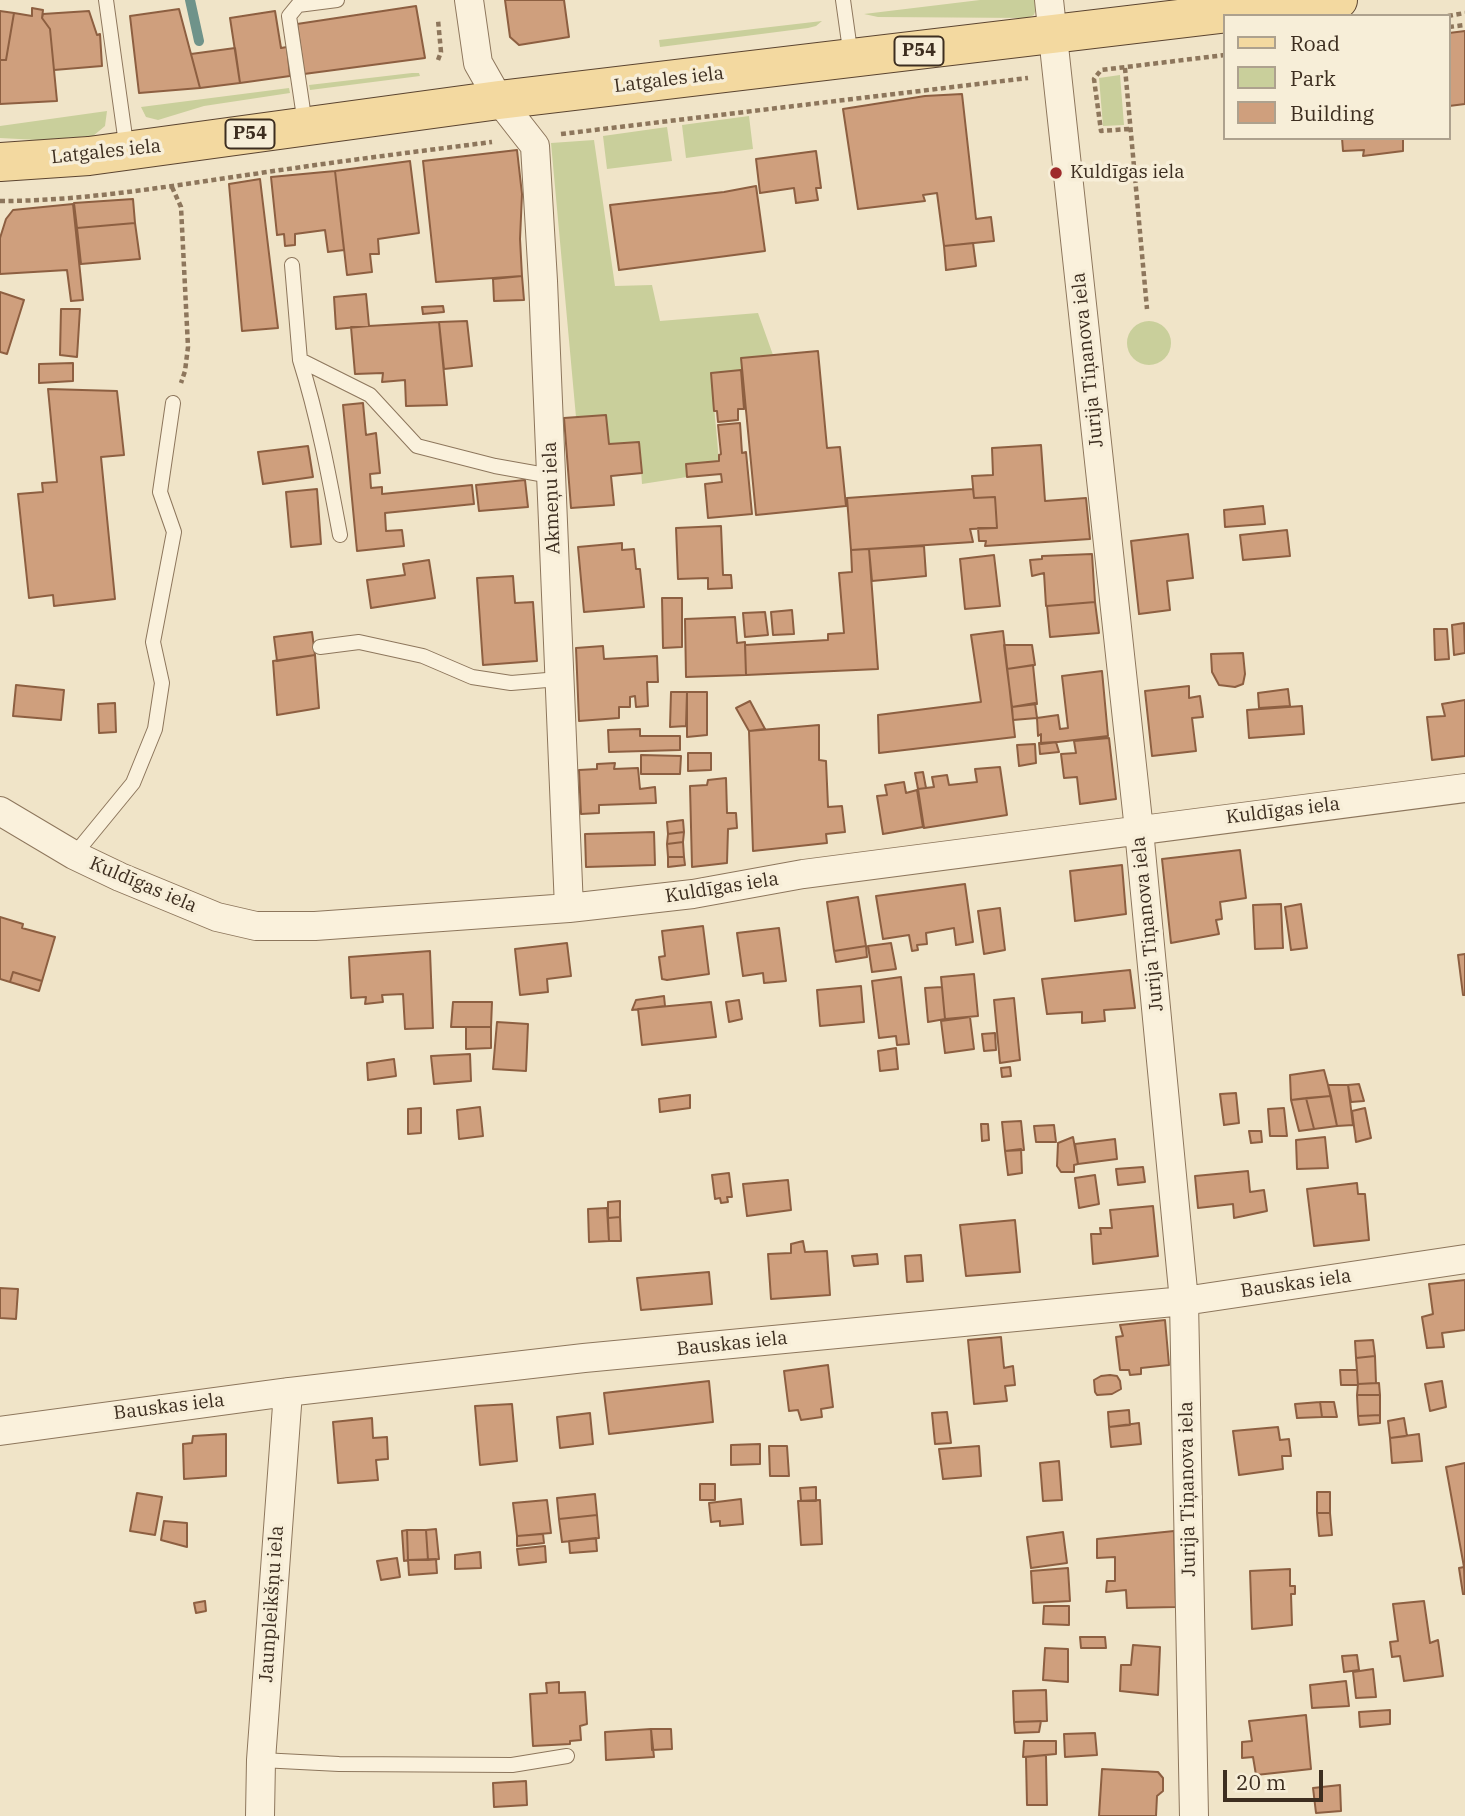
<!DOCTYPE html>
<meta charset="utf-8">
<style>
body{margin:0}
#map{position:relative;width:1465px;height:1816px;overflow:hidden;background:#f0e4c8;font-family:"IBM Plex Serif",serif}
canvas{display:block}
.legend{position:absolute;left:1223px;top:14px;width:228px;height:126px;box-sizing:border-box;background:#f7eed8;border:2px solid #ada18e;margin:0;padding:9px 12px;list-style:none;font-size:21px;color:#3d2e20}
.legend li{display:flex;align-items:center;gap:14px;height:35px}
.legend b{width:35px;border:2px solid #ada18e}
.scale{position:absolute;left:1223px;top:1770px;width:100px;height:32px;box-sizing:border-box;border:4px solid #3d2e20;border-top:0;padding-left:9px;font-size:21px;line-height:24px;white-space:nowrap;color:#3d2e20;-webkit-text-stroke:5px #f7eed8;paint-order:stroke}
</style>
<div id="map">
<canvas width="1465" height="1816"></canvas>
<ul class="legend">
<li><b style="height:9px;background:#f3d9a0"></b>Road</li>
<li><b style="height:19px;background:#c9cf9b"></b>Park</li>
<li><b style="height:19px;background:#cf9f7d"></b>Building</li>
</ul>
<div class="scale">20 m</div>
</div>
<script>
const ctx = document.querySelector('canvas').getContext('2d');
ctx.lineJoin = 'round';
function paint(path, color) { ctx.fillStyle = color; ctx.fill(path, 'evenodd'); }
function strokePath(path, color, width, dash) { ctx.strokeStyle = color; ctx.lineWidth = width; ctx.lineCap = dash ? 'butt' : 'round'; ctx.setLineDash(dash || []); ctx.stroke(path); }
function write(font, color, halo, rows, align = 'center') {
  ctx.font = font + ' "IBM Plex Serif",serif'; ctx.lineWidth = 7; ctx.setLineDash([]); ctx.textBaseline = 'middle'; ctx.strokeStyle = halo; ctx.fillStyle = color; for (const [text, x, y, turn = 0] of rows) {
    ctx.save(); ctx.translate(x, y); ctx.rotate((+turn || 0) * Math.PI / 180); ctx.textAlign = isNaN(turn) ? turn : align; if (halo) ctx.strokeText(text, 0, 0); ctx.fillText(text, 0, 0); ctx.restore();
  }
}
paint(new Path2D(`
 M980,0H1039L1034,15L1027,18L878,17L864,14Z
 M822,21L816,26L808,28L660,47L659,40Z
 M412,73H419L420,76L310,90L309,85Z
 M1120,75L1124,125L1103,126L1099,78Z
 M289,88L290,93L204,106L158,120L146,117L141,107Z
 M107,111L105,126L93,136L38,140L0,138V126Z
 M749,116L753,149L686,158L682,125Z
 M667,127L672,161L607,169L603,136Z
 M594,140L615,286L652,285L660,321L758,313L773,355L741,358V370L711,373L719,461L686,464L687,477L642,484L639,442L609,444L606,415L576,417L551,143Z
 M1127 343a22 22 0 1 1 44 0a22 22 0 1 1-44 0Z`), '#c9cf9b');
strokePath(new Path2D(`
 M190,0L199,41`), '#6f938a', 10);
const building = new Path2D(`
 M505,0H564L569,37L519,45L510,37Z
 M416,6L425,58L304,74L297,24Z
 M32,8L43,10L42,18L50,29L57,101L0,104V60H6L14,13L32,16Z
 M179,9L200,88L139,93L130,16Z
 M0,11L14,13L6,60H0Z
 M89,11L97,35L100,34L102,66L54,70L50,29L42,18L43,14Z
 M275,11L281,48L287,47L290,76L240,83L230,18Z
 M1465,31V104L1449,106V33Z
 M235,48L240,83L200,88L191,54Z
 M962,94L976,219L991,217L994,241L944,246L937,193L923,195L925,201L858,209L843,109L925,96Z
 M1342,138H1403V151L1363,156L1364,150L1343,151Z
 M517,150L522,194L520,239L522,276L436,282L423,161Z
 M816,151L821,188H816L818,200L796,203L794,188L760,193L756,159Z
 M410,161L419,233L378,239L379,254H370L372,272L347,275L335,171Z
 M335,171L344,250L328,252L325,230L295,234V245L285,246L284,234L277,235L271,177Z
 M260,179L278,328L242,331L229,184Z
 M756,186L765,251L619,270L610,205L724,192Z
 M133,199L135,223L77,228L74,203Z
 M73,204L83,300L71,301L67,270L0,274V238L6,219L13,210Z
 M135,223L140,259L81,264L77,228Z
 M973,243L976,266L946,270L944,246Z
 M522,276L524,300L494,301L493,279Z
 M0,292L24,300L7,354L0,352Z
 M366,294L369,326L336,329L334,297Z
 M443,306L444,312L423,314L422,307Z
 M61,309H80L77,357L60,355Z
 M467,321L472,366L444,369L439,322Z
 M439,322L447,405L406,406L405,380L382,382L383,373L355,374L351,327Z
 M818,351L827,448L840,447L846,506L756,515L741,358Z
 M73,363V381L39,383V364Z
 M741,370L744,409H738V420L718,422L717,411H714L711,373Z
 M48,389L117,391L124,455L101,457L115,599L54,606L53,595L29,598L18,494L43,492L42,483L57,482Z
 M363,403L366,435L376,433L380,473L370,474L371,488L382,487V494L472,485L474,504L385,513L386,531L402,530L404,546L357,551L343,405Z
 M606,415L609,444L639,442L642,473L611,476L614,505L571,508L564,418Z
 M740,423L742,453L746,452L752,514L708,518L705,484L722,482L721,474L687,477L686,464L719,461V455L721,454L718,425Z
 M1041,445L1045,501L1086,498L1090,539L985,546L986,541H979L978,528H997L995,497L974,498L972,476L993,475L992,448Z
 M308,446L313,477L263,484L258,452Z
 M525,480L528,507L479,511L476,485Z
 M317,489L321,544L291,547L286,492Z
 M973,489L974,498L995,497L997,528L970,529L973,542L851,550L847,498Z
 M1263,506L1265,524L1225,527L1224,510Z
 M721,526L723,575H731L732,588L708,589V578L678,579L676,528Z
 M1287,530L1290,556L1243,560L1240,535Z
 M1188,534L1193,578L1167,581L1170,610L1139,614L1131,541Z
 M622,543V550L634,549L636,569H640L644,607L584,612L578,547Z
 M924,546L926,576L872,581L869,549Z
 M869,549L878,669L746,675L745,645L828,640V634L844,633L839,573L852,572L851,550Z
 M1092,554L1095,602L1046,606L1044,573L1032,576L1030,560L1042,559V556Z
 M994,555L1000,606L965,609L960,559Z
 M429,560L435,598L371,608L367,580L405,575L403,564Z
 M513,576L515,603L533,602L537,661L483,665L477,578Z
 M662,598H682V647L663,648Z
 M1095,602L1099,633L1050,637L1047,606Z
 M792,610L794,634L773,635L771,612Z
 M765,612L768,635L745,637L743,613Z
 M735,617L737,643L745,642L746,675L686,677L685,619Z
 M1464,623L1465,653L1454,655L1452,625Z
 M1434,629H1447L1449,659L1435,660Z
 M1003,631L1015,737L879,753L878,715L981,702L971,635Z
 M312,632L315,655L277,661L274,637Z
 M1004,645H1032L1035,665L1007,669Z
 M603,646L604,659L657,656L658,682H647L648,706L636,707L635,696L630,697V707H619V718L579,721L576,648Z
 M1243,653L1245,674L1243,684L1235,687L1219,685L1212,672L1211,654Z
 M315,655L319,708L277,715L273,661Z
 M1033,665L1037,704L1012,707L1007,669Z
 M1102,671L1108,736L1041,744V734L1038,736L1037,718L1058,715L1060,729L1068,728L1062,676Z
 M16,685L64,690L61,720L13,716Z
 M1189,686V698L1200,696L1203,717L1192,718L1196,751L1152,756L1145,691Z
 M1288,689L1290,706L1259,708L1258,693Z
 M671,692H687L686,726L670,727Z
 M687,692H707V735L687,737Z
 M1465,700V756L1432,760L1427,717L1445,716L1442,704Z
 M750,701L765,729L749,731L736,708Z
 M115,703L116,732L99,733L98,704Z
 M1035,703L1037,718L1013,720L1012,707Z
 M1302,706L1304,734L1249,738L1247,710Z
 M819,725V760L826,761L828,807L842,806L845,832L826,834L827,843L753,851L749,731Z
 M640,729V736H680V750L609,752L608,730Z
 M1109,738L1116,799L1080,804L1077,777L1064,778L1061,754L1076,753L1074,741Z
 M1056,742L1059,752L1040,754L1039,743Z
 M1035,744L1036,763L1019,766L1017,745Z
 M688,753H711V770L688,771Z
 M641,755L681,756L680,774H641Z
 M615,763L614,769L638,768L640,789L655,787L656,803L599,805V813L581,814L579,770L597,769V764Z
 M1000,767L1007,815L924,828L918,789L934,787L932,777L947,775L949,785L977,782L975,769Z
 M923,772L926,788L918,789L915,773Z
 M726,778L727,813H736L737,828L728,829L727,863L692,867L690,786L707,785L708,780Z
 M904,782L906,793L917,790L923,827L883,834L877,796L887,795L885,785Z
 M683,820L684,832L668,834L667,822Z
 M654,832L655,865L586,867L585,834Z
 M684,832L683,842L667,844L668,834Z
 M683,842L684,857H668L667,844Z
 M1240,850L1246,898L1220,902L1222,919L1216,920L1219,934L1171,943L1162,859Z
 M668,857H684L685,865L668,867Z
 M1122,865L1126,914L1075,921L1070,871Z
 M965,884L973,942L956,945L954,928L926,933L927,944L917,945L918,950L912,951L909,935L883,939L876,896Z
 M858,897L866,946L834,951L827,902Z
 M1281,904L1283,948L1255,949L1253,905Z
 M1301,904L1307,948L1291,950L1285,907Z
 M1000,908L1005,950L984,954L978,911Z
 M0,917L23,924L22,928L55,937L42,981L13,972L10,982L0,979Z
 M703,926L709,974L667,980L662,979L659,957L665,956L662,931Z
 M779,928L786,981L764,983L763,973L743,976L737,933Z
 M567,943L571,976L547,979L548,992L520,995L515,949Z
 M891,943L896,969L872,972L868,946Z
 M866,946L867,957L836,962L834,951Z
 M430,951L433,1028L405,1029L403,994L382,995L383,1002L365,1004L366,997L351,998L349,957Z
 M1465,954V995H1463L1458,955Z
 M1130,970L1135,1008L1104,1010L1105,1021L1082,1023V1012L1047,1014L1042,979Z
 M13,972L42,981L39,991L10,982Z
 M974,974L978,1016L945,1019L941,977Z
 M901,977L909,1044L897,1045L896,1036L879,1038L872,981Z
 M861,986L864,1022L820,1026L817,990Z
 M942,987L945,1019L928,1022L925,988Z
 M664,996L665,1006L632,1010L636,1000Z
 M1014,998L1020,1060L1000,1063L994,1000Z
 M739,1000L742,1019L729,1022L726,1002Z
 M453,1002H492L491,1027H451Z
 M711,1002L716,1037L642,1045L638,1009Z
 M970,1017L974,1049L945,1053L941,1021Z
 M497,1022L528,1024L526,1071L493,1069Z
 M466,1027H491V1048L466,1049Z
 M995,1033L996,1050L984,1051L982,1034Z
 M896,1048L898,1069L880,1071L878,1051Z
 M470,1054L471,1081L434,1084L431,1056Z
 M394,1059L396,1076L368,1080L367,1063Z
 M1010,1067L1011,1076L1002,1077L1001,1068Z
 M1324,1070L1331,1096L1291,1100L1290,1075Z
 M1359,1084L1364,1101L1351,1102L1348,1085Z
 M1328,1085H1348L1353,1125L1337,1126Z
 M1236,1093L1239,1123L1224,1125L1220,1094Z
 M690,1095V1108L660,1112L659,1099Z
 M1331,1096L1337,1126L1314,1129L1306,1098Z
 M1306,1098L1314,1129L1299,1131L1291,1100Z
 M480,1107L483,1136L459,1139L457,1110Z
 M421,1108V1133L408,1134V1109Z
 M1284,1108L1287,1136H1270L1268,1109Z
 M1365,1108L1371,1138L1356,1142L1352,1111Z
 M1021,1121L1024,1150L1005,1151L1002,1122Z
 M981,1124H988L989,1140L982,1141Z
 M1054,1125L1056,1142H1036L1034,1126Z
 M1249,1131H1261L1262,1142L1251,1143Z
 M1073,1137L1078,1164L1074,1165V1172H1061L1057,1166L1058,1143Z
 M1325,1137L1328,1168L1297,1169L1296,1140Z
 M1115,1139L1117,1159L1078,1164L1075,1144Z
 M1021,1149L1022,1173L1008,1175L1005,1151Z
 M1143,1167L1145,1182L1118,1185L1116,1169Z
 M1248,1171L1250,1192L1264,1190L1267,1211L1234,1218L1233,1204L1198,1208L1195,1176Z
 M729,1173L732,1197H727L728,1202L721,1203L720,1198L715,1199L712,1175Z
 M1095,1175L1099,1204L1079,1208L1075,1178Z
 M788,1180L791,1210L747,1216L743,1184Z
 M1357,1183L1358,1194H1365L1369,1240L1314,1246L1307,1189Z
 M620,1201V1217L608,1218V1202Z
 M1153,1206L1158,1256L1093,1264L1091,1234H1101L1100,1228H1112L1110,1210Z
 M607,1208L609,1241L589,1242L588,1209Z
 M620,1217L621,1241H609L608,1218Z
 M1015,1220L1020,1272L966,1276L960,1225Z
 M803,1241L805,1252L827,1251L830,1295L771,1299L768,1254L791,1253V1244Z
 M877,1254L878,1264L854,1266L852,1256Z
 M921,1255L923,1281L907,1282L905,1256Z
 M709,1272L712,1304L641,1310L637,1278Z
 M1465,1280V1330L1442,1333L1444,1347L1427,1348L1422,1317L1433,1314L1429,1284Z
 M0,1288L18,1289L16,1319L0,1318Z
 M1165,1320L1169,1365L1141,1368V1374L1130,1375L1129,1370H1120L1116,1337L1123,1336L1120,1325Z
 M1001,1337L1004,1368L1013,1366L1015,1385L1005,1386L1007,1401L974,1404L968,1340Z
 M1373,1340L1375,1356L1356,1358L1355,1341Z
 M1375,1356L1376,1383L1358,1384L1356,1358Z
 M828,1365L833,1407L821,1409L822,1417L801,1420L798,1410L789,1411L784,1371Z
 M1340,1370H1357L1358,1385H1341Z
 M1110,1375L1117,1376L1120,1381L1121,1389L1112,1394L1097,1395L1095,1392L1094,1380L1101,1376Z
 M709,1381L713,1422L609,1434L604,1393Z
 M1442,1381L1446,1407L1430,1411L1425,1384Z
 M1379,1383L1380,1395H1357L1358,1384Z
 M1357,1395H1380V1415L1358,1416Z
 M1320,1402L1322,1417L1297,1418L1295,1404Z
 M1320,1402H1334L1337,1417H1322Z
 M512,1404L517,1461L480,1465L475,1406Z
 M1129,1410L1130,1425L1109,1427L1108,1412Z
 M947,1412L951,1443L935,1444L932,1413Z
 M590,1413L593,1444L560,1448L557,1417Z
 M1380,1415V1423L1359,1425L1358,1416Z
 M372,1418L373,1438L387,1437L388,1459L376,1460L378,1480L338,1483L333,1422Z
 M1404,1418L1407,1436L1390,1438L1388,1421Z
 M1139,1423L1141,1444L1111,1447L1109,1427Z
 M1278,1427L1280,1440L1289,1439L1291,1456H1282L1283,1469L1239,1475L1233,1431Z
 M226,1434V1476L184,1479L183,1444L192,1443L193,1436Z
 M1419,1434L1422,1461L1392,1463L1390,1438Z
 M760,1444V1464L731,1465V1445Z
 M769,1446H787L789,1476H770Z
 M979,1446L981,1476L943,1479L939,1449Z
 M1059,1461L1062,1500L1043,1501L1040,1463Z
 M1465,1463V1567H1464L1446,1467Z
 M700,1484H715V1500H700Z
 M816,1487V1501H801L800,1488Z
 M1317,1492H1330V1513H1317Z
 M137,1493L162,1497L155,1535L130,1531Z
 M595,1494L597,1515L559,1519L557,1498Z
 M741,1499L743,1524L720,1526V1521L711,1522L709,1503Z
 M547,1500L551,1533L517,1536L513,1503Z
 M820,1500L822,1544L801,1545L798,1501Z
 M1317,1513H1330L1332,1535L1319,1536Z
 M597,1515L599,1538L562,1542L559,1519Z
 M164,1521L187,1523V1547L161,1540Z
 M436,1529L439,1559L428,1560L426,1530Z
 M407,1530H426L428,1560H408Z
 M407,1530L408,1560L404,1561L402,1531Z
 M1174,1531L1176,1607L1127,1608L1126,1590L1106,1592L1107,1581H1115V1557L1097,1558V1539Z
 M1063,1532L1067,1563L1031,1568L1027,1537Z
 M543,1534L544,1543L517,1546V1536Z
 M596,1538L597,1551L570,1553L569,1541Z
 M545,1546L546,1562L519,1565L517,1549Z
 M480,1552L481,1568L455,1569V1555Z
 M397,1558L400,1577L381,1580L377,1561Z
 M436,1559L437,1573L409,1575L408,1560Z
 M1464,1567L1465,1594H1463L1459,1568Z
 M1068,1568L1070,1601L1033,1603L1031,1571Z
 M1290,1569V1586H1295V1594H1291L1292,1625L1252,1629L1250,1571Z
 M205,1601L206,1611L196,1613L194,1603Z
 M1424,1601L1430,1643L1438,1640L1443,1676L1404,1681L1400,1656L1392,1657L1390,1642L1398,1641L1393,1604Z
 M1044,1606H1069V1625L1043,1624Z
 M1080,1637H1105L1106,1648H1081Z
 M1133,1645L1160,1647L1158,1695L1120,1691L1121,1665H1131Z
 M1045,1648L1068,1649V1682L1043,1680Z
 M1357,1655L1359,1670L1344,1672L1342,1656Z
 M1373,1669L1376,1697L1356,1698L1353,1672Z
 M1346,1681L1349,1706L1312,1708L1310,1685Z
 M559,1682V1693L585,1692L587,1724L580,1726L581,1740L570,1741V1744L533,1746L530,1694L547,1693L546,1683Z
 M1046,1690L1047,1721L1014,1722L1013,1691Z
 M1390,1710V1724L1360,1727L1359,1712Z
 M1306,1715L1311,1769L1256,1775L1253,1757L1242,1758V1742L1252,1741L1249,1721Z
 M1041,1721L1039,1732L1015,1733L1014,1722Z
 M651,1729H671L672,1749L652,1750Z
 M651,1729L654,1757L606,1760L605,1732Z
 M1095,1733L1097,1755L1065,1757L1064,1734Z
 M1024,1741H1056V1754L1023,1757Z
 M1046,1755L1047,1805H1027L1026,1757Z
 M1102,1769L1158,1772L1163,1778V1791L1157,1796L1156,1816H1099Z
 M526,1781L527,1805L494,1807L493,1783Z
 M1340,1785L1341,1811L1316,1813L1313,1788Z`);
paint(building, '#cf9f7d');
strokePath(building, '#8d5f41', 2);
const lane = new Path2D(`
 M106,0L127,151
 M843,0L851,57
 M305,124L289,16L298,5L337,0
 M292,265L300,360L370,395L417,446L495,466L551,476
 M300,360C318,417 329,476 340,535
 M320,647L359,642L423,656L472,677L511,683L559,679
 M74,855L133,783L155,729L162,683L153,642L174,532L160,492L173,403
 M261,1760L339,1764L512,1765L567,1756`);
const street = new Path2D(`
 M469,0L478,63L499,100L535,146L543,281L569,908
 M1049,0L1139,830L1184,1301L1194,1816
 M0,811L74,855L120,877L217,917L256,926H315L569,908L693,894L803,874L1465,788
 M0,1431L288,1392L584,1358L1184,1301L1465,1259
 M260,1816L261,1760L288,1392`);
const primary = new Path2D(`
 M0,162L89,156L499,100L1338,0`);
strokePath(lane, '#8d765c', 16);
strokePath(street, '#8d765c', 30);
strokePath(primary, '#5b4430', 40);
strokePath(new Path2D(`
 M1448,16L1465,13
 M1449,27L1465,25
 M438,60L441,52L438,20
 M1125,68L1147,309
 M1129,129L1101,131L1094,79L1101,70L1225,55
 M561,134L1028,78
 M172,187L181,207L188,347L185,371L181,383
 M0,201C85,201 170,186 254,174C333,162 413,152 492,142`), '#8d765c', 4.5, [5, 3.5]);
strokePath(lane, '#faf1dc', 14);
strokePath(street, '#faf1dc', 28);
strokePath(primary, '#f3d9a0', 38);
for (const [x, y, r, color] of [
 [1056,173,7,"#9e2a2b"]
]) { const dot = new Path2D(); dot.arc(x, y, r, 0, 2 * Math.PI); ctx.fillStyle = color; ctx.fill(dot); strokePath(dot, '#f7eed8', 2.5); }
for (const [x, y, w] of [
 [919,51,49],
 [250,134,49]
]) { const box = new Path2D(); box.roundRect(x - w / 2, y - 14.5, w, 29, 5); ctx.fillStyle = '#f7eed8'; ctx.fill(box); strokePath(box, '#3d2e20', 2); }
write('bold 18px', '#3d2e20', null, [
 ["P54",919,51],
 ["P54",250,134]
]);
write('19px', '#3d2e20', '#f7eed8', [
 ["Latgales iela",669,80,-7],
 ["Latgales iela",106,152,-6],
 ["Jurija Tiņanova iela",1088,360,-96],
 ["Akmeņu iela",552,498,-92],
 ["Kuldīgas iela",1283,811,-7],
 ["Kuldīgas iela",143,885,23],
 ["Kuldīgas iela",722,888,-9],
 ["Jurija Tiņanova iela",1148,924,-96],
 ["Bauskas iela",1296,1284,-8],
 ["Bauskas iela",732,1344,-6],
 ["Bauskas iela",169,1407,-7],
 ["Jurija Tiņanova iela",1188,1489,-91],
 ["Jaunpleikšņu iela",272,1604,-86]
]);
write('19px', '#3d2e20', '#f7eed8', [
 ["Kuldīgas iela",1070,173]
], 'left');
</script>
